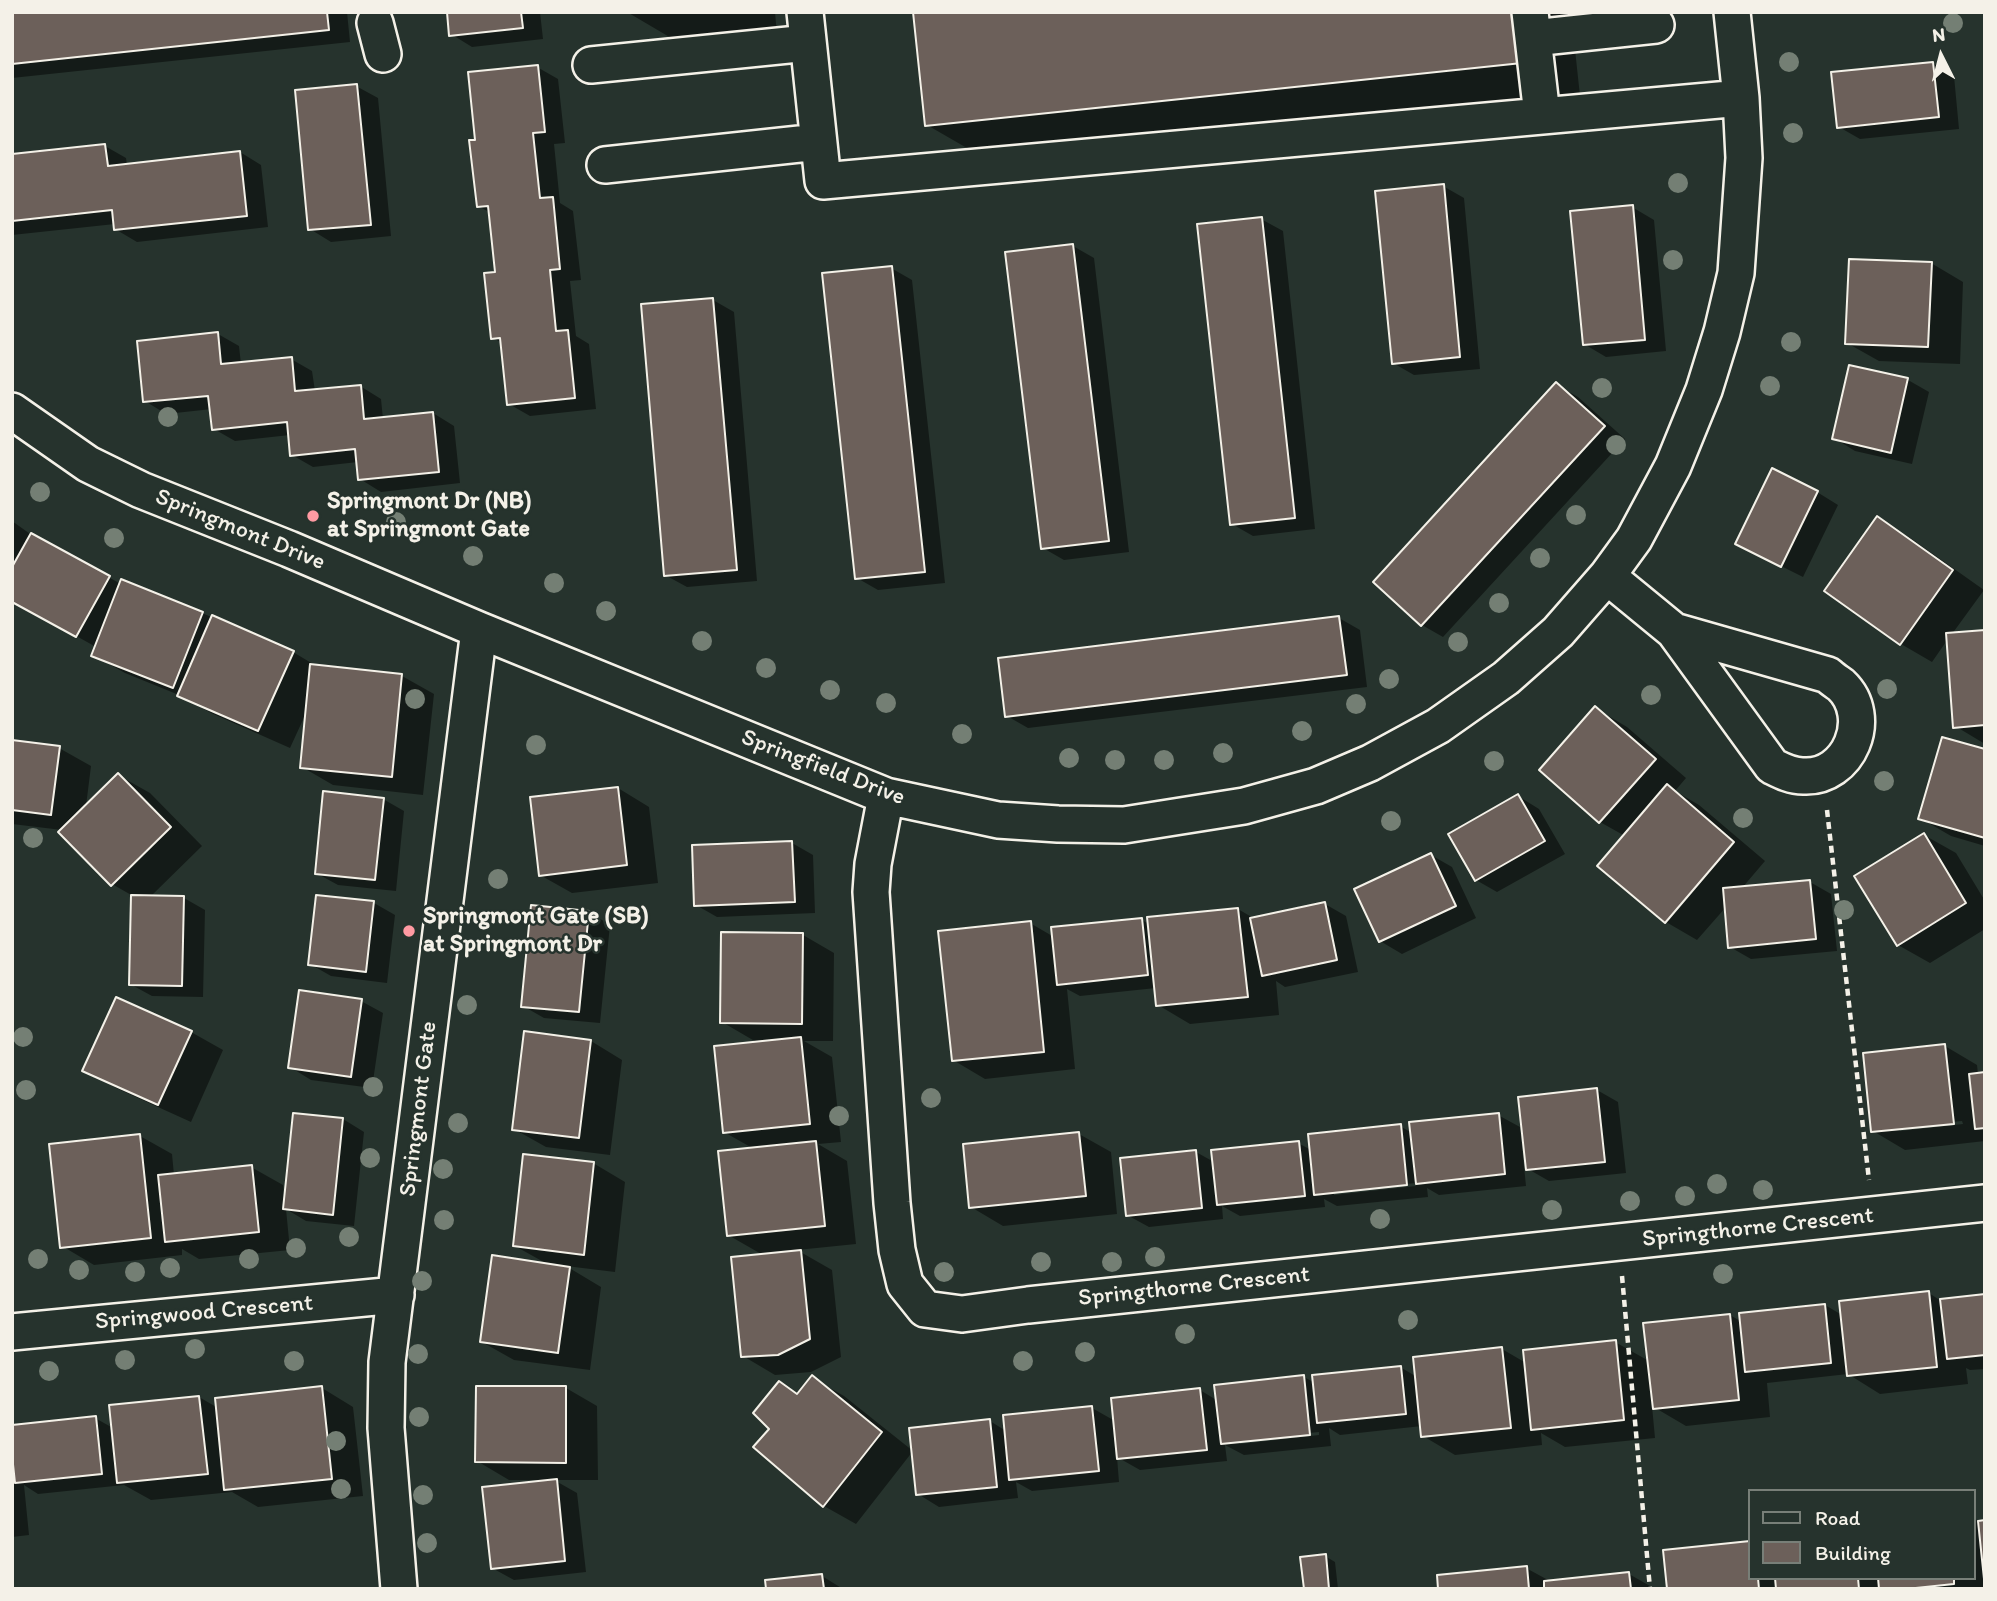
<!DOCTYPE html>
<style>
body{margin:0}
#map{position:relative;width:1997px;height:1601px;overflow:hidden;background:#26332d;font-family:Itim,sans-serif}
canvas{display:block}
.frame{position:absolute;inset:0;border:14px solid #f4f1e8;pointer-events:none}
.legend{position:absolute;left:1748px;top:1489px;width:228px;height:91px;box-sizing:border-box;background:#26332d;border:2px solid #787f78;margin:0;padding:9px 12px;list-style:none;font-size:21px;color:#f4f1e8}
.legend li{display:flex;align-items:center;gap:14px;height:35px}
.legend b{width:35px;border:2px solid #787f78}
.north{position:absolute;left:1906px;top:21px;width:70px;height:70px;-webkit-text-stroke:5px #26332d;paint-order:stroke;rotate:354deg;font-size:19px;font-weight:700;line-height:28px;text-align:center;color:#f4f1e8}
.north::after{content:'';display:block;margin:auto;width:24px;height:32px;background:#f4f1e8;clip-path:polygon(50% 0,100% 100%,50% 72%,0 100%)}
</style>
<div id="map">
<canvas width="1997" height="1601"></canvas>
<div class="frame"></div>
<ul class="legend">
<li><b style="height:9px;background:#26332d"></b>Road</li>
<li><b style="height:19px;background:#6c605a"></b>Building</li>
</ul>
<div class="north">N</div>
</div>
<script>
const ctx = document.querySelector('canvas').getContext('2d');
ctx.lineJoin = 'round';
function paint(path, color) { ctx.fillStyle = color; ctx.fill(path, 'evenodd'); }
function strokePath(path, color, width, dash) { ctx.strokeStyle = color; ctx.lineWidth = width; ctx.lineCap = dash ? 'butt' : 'round'; ctx.setLineDash(dash || []); ctx.stroke(path); }
function write(font, color, halo, rows, align = 'center') {
  ctx.font = font + ' Itim,sans-serif'; ctx.lineWidth = 5; ctx.setLineDash([]); ctx.textBaseline = 'middle'; ctx.strokeStyle = halo; ctx.fillStyle = color; for (const [text, x, y, turn = 0] of rows) {
    ctx.save(); ctx.translate(x, y); ctx.rotate((+turn || 0) * Math.PI / 180); ctx.textAlign = isNaN(turn) ? turn : align; if (halo) ctx.strokeText(text, 0, 0); ctx.fillText(text, 0, 0); ctx.restore();
  }
}
paint(new Path2D(`
 M12,12H347L350,42L12,78Z
 M449,12H540L543,39L472,47L451,34Z
 M627,12H775L777,35L683,45Z
 M915,12H1571L1580,96L986,159L927,125Z
 M1933,63L1954,76L1959,129L1860,139L1839,127Z
 M537,67L558,79L565,143L554,144L560,203L573,211L581,280L570,281L576,336L589,344L596,409L530,416L509,404L502,343L493,338L497,274L491,213L478,206L477,141Z
 M356,86L378,98L391,236L331,242L310,229Z
 M105,146L126,158L127,165L240,152L261,165L268,227L137,242L115,229V224L12,235V156Z
 M1443,186L1464,198L1480,369L1414,375L1393,363Z
 M1632,207L1654,220L1666,351L1606,357L1584,344Z
 M1261,219L1283,231L1315,529L1253,536L1232,524Z
 M1073,246L1094,258L1129,552L1064,560L1043,548Z
 M1931,263L1963,282L1960,364L1879,361L1847,343Z
 M891,268L912,280L945,583L878,590L857,578Z
 M713,300L734,312L757,581L687,587L665,575Z
 M218,334L239,346L241,364L291,359L312,371L315,391L360,386L381,399L383,419L433,413L454,426L460,483L381,492L360,479L358,462L313,467L292,455L290,435L235,441L214,429L212,409L166,414L145,401Z
 M1851,367L1908,380L1929,392L1912,464L1855,451L1834,438Z
 M1557,385L1578,397L1625,439L1443,637L1422,625Z
 M1817,492L1838,505L1803,577L1737,544Z
 M1877,519L1909,537L1984,590L1952,634L1985,632V744L1955,726L1948,639L1932,662L1901,644Z
 M12,521L33,536L121,584L202,613L293,652L318,667L402,676L434,694L423,795L333,785L302,767L307,711L290,748L211,713L179,695L125,673L93,655L96,647L12,600Z
 M1339,618L1360,630L1367,687L1028,728L1007,716Z
 M1595,708L1627,727L1686,778L1675,791L1699,805L1765,861L1742,888L1810,882L1831,894L1837,951L1751,959L1730,947L1726,907L1697,940L1666,922L1625,836L1600,822Z
 M12,742L59,748L91,766L86,806L118,775L150,793L202,846L150,897L184,898L205,910L203,997L152,996L130,984L133,896L112,884L62,830L12,824Z
 M1985,751V846L1951,836L1920,818Z
 M618,788L649,807L658,883L572,893L540,875Z
 M1518,796L1539,809L1565,854L1497,892L1476,880Z
 M383,799L404,811L396,891L338,885L316,873Z
 M1924,835L1956,853L1985,901V929L1930,963L1898,945Z
 M792,843L813,855L815,913L717,917L696,905Z
 M1431,855L1452,867L1476,918L1402,954L1380,941Z
 M317,897L374,903L395,915L387,983L331,976L310,964Z
 M1325,904L1346,916L1358,972L1285,987L1276,981L1279,1015L1190,1024L1158,1005L1156,988L1080,996L1067,989L1075,1069L985,1079L953,1060L1030,923L1054,937L1142,920L1149,924L1238,909L1255,919Z
 M589,912L610,925L600,1023L544,1018L523,1006Z
 M803,935L834,953L833,1041H804L832,1057L841,1142L818,1144L847,1161L856,1244L797,1250L832,1270L841,1357L811,1372L775,1375L743,1356L763,1255L728,1235L754,1149L724,1132L758,1043L722,1022Z
 M361,1001L383,1013L372,1088L311,1080L290,1067Z
 M191,1032L223,1050L191,1122L116,1088L85,1070Z
 M591,1041L622,1060L610,1155L546,1147L514,1129Z
 M1945,1046L1977,1065L1978,1074H1985V1141L1905,1150L1873,1131ZM1962,1121L1963,1124L1900,1131V1127Z
 M1597,1090L1618,1102L1626,1173L1549,1181L1528,1169Z
 M295,1114L343,1119L364,1132L354,1226L306,1221L286,1209L290,1250L199,1259L182,1249V1255L94,1265L62,1246L140,1136L172,1154L174,1175L251,1167L283,1185L284,1195H286Z
 M1498,1115L1520,1127L1526,1186L1439,1195L1427,1188L1428,1197L1337,1206L1324,1199L1325,1207L1240,1216L1222,1206L1223,1219L1149,1227L1127,1215L1196,1152L1214,1162L1298,1143L1311,1150L1400,1126L1412,1133ZM1416,1183V1186L1334,1195V1191Z
 M1079,1134L1111,1152L1117,1214L1003,1226L971,1207Z
 M593,1163L625,1182L615,1272L566,1266L601,1287L590,1370L514,1360L482,1342L549,1265L515,1246Z
 M1929,1293L1941,1301L1985,1296V1369L1970,1370L1966,1368L1968,1384L1880,1394L1848,1374L1767,1383L1770,1417L1686,1426L1652,1406L1655,1438L1565,1447L1541,1433L1542,1445L1455,1455L1423,1436L1422,1426L1340,1435L1329,1428L1331,1446L1244,1455L1225,1445L1227,1461L1140,1470L1117,1457L1119,1482L1032,1491L1016,1482L1018,1498L939,1507L918,1494L990,1421L1006,1431L1092,1408L1115,1421L1200,1390L1218,1401L1304,1377L1315,1383L1400,1367L1417,1377L1502,1349L1526,1363L1615,1342L1649,1361L1730,1315L1742,1322L1825,1305L1842,1315ZM1319,1432V1435L1240,1444V1440Z
 M812,1378L844,1396L913,1451L856,1524L824,1506L755,1447L771,1429L779,1384L798,1395Z
 M322,1388L353,1407L363,1496L258,1507L232,1492L151,1500L124,1485L38,1494L24,1485L29,1535L12,1537V1426L95,1418L113,1428L199,1397L218,1408Z
 M566,1388L597,1406L598,1480H554L577,1493L586,1572L514,1580L492,1568L544,1480H509L477,1461Z
 M1974,1517L1976,1518L1977,1523L1985,1522V1578L1983,1577L1984,1589H1669L1665,1551L1750,1542V1578H1974Z
 M1325,1556L1335,1562L1338,1589H1306Z
 M1526,1568L1548,1580V1582L1629,1574L1650,1586V1589H1440Z
 M822,1576L843,1589H768Z`), '#0007');
const building = new Path2D(`
 M12,12H327L329,30L12,64Z
 M447,12H521L523,28L449,36Z
 M913,12H1516L1522,63L925,126Z
 M1933,62L1939,117L1837,128L1831,72Z
 M538,65L545,132L533,133L540,198L553,197L560,269L550,270L556,331L568,330L575,398L507,405L500,338L491,339L484,273L495,272L488,206L477,207L469,140H475L468,72Z
 M357,84L371,225L308,230L295,90Z
 M105,144L108,166L240,151L247,216L114,230L112,210L12,221V154Z
 M1444,184L1460,357L1392,364L1375,191Z
 M1633,205L1645,340L1583,345L1570,211Z
 M1262,217L1295,518L1230,525L1197,224Z
 M1073,244L1109,541L1041,549L1005,252Z
 M1849,259L1932,262L1928,347L1845,344Z
 M892,266L925,572L855,579L822,273Z
 M713,298L737,570L664,576L641,304Z
 M218,332L221,364L292,357L295,391L361,385L364,419L433,412L439,472L358,480L355,449L290,456L287,422L212,430L208,396L143,402L137,341Z
 M1849,365L1908,378L1891,453L1832,439Z
 M1556,382L1605,426L1421,626L1373,582Z
 M1772,468L1818,491L1781,567L1735,544Z
 M1877,516L1953,570L1900,645L1824,591Z
 M31,533L110,576L76,637L12,602V567Z
 M121,579L203,612L173,688L91,656Z
 M212,615L294,651L258,731L177,696Z
 M1339,616L1347,675L1005,717L998,658Z
 M1985,630V725L1953,728L1946,633Z
 M310,664L402,674L392,777L300,768Z
 M1595,706L1656,759L1599,823L1539,770Z
 M1942,737L1985,749V838L1918,819Z
 M12,740L60,746L51,815L12,810Z
 M118,773L171,827L111,886L58,832Z
 M1667,784L1734,842L1665,923L1597,866Z
 M618,787L627,865L539,876L530,797Z
 M323,791L384,798L375,880L315,874Z
 M1518,794L1545,841L1475,881L1448,834Z
 M1924,833L1966,903L1897,946L1854,876Z
 M792,841L795,902L694,906L692,845Z
 M1431,853L1456,906L1379,942L1354,889Z
 M1810,880L1816,939L1728,948L1723,888Z
 M131,895L184,896L182,986L129,985Z
 M316,895L374,901L366,972L308,965Z
 M1325,902L1337,960L1262,976L1250,918Z
 M531,905L589,911L579,1012L521,1007Z
 M1238,908L1248,997L1156,1006L1147,917Z
 M1142,918L1148,975L1057,985L1051,927Z
 M1031,921L1044,1052L952,1061L938,931Z
 M721,932L803,933L802,1024L720,1023Z
 M299,990L362,999L351,1077L288,1068Z
 M116,997L192,1031L158,1105L82,1071Z
 M524,1031L591,1040L579,1138L512,1130Z
 M801,1037L810,1124L723,1133L714,1046Z
 M1945,1044L1954,1124L1871,1132L1863,1053Z
 M1985,1072V1128L1975,1129L1969,1074Z
 M1597,1088L1605,1162L1526,1170L1518,1097Z
 M293,1113L343,1118L333,1215L283,1209Z
 M1499,1113L1505,1174L1416,1184L1409,1122Z
 M1401,1124L1407,1185L1314,1195L1308,1134Z
 M1079,1132L1086,1196L969,1208L963,1144Z
 M140,1134L151,1238L60,1248L49,1144Z
 M816,1141L825,1226L727,1236L718,1151Z
 M1299,1141L1305,1196L1217,1205L1211,1150Z
 M1196,1150L1202,1208L1126,1216L1120,1158Z
 M523,1154L594,1162L584,1255L513,1246Z
 M252,1165L259,1232L165,1242L158,1175Z
 M801,1250L810,1339L778,1355L741,1357L731,1257Z
 M492,1255L570,1267L558,1353L480,1342Z
 M1929,1291L1937,1367L1847,1376L1839,1301Z
 M1985,1294V1355L1947,1359L1940,1299Z
 M1825,1304L1831,1363L1745,1372L1739,1313Z
 M1730,1314L1739,1400L1653,1409L1643,1323Z
 M1616,1340L1624,1420L1531,1430L1523,1350Z
 M1502,1347L1511,1428L1421,1437L1413,1357Z
 M1401,1366L1406,1414L1317,1423L1312,1375Z
 M812,1375L882,1432L823,1507L753,1447L769,1429L753,1413L779,1381L797,1394Z
 M1304,1375L1310,1435L1221,1444L1214,1385Z
 M322,1386L332,1479L224,1490L215,1398Z
 M476,1386H566V1463L475,1462Z
 M1200,1388L1207,1450L1117,1459L1111,1398Z
 M199,1396L208,1474L117,1483L109,1405Z
 M1092,1406L1099,1471L1009,1480L1003,1415Z
 M96,1416L102,1474L15,1483L12,1455V1425Z
 M990,1419L997,1487L916,1495L909,1428Z
 M557,1479L565,1561L491,1569L482,1487Z
 M1985,1520V1579H1984L1978,1521Z
 M1750,1541V1578H1758L1759,1589H1667L1663,1550Z
 M1326,1554L1329,1589H1304L1300,1557Z
 M1527,1566L1529,1589H1438L1437,1575Z
 M1629,1572L1631,1589H1544V1581Z
 M822,1574L824,1589H766L765,1580Z
 M1775,1578H1858L1859,1589H1776Z
 M1878,1578H1954V1584L1906,1589H1879Z`);
paint(building, '#6c605a');
strokePath(building, '#f4f1e8', 2);
const minor = new Path2D(`
 M805,12L823,181L1741,98
 M1530,12L1542,115
 M375,23L383,54
 M1533,38L1656,25
 M591,65L808,43
 M605,165L818,142
 M12,411L88,464L141,490L289,549L479,630L886,796L998,820L1058,824L1124,825L1244,806L1316,786L1370,763L1438,726L1506,678L1558,632L1607,576L1634,539L1673,466L1704,390L1722,332L1736,273L1744,158L1741,98L1732,12
 M1607,576L1674,631L1772,766C1782,771 1791,776 1803,776C1849,779 1875,717 1841,685C1837,682 1832,679 1828,675L1674,631
 M886,796L873,864L871,892L892,1203L897,1250L905,1284L925,1309L962,1314L1028,1305L1985,1203
 M12,1332L396,1295
 M399,1589L386,1428L387,1362L479,630`);
strokePath(minor, '#f4f1e8', 40);
strokePath(new Path2D(`
 M1827,810L1869,1180
 M1622,1276L1650,1589`), '#f4f1e8', 4.5, [7, 5]);
strokePath(minor, '#26332d', 35);
ctx.fillStyle = '#747f74';
for (const [x, y] of [
 [1953,23],
 [1789,62],
 [1793,133],
 [1678,183],
 [1673,260],
 [1791,342],
 [1770,386],
 [1602,388],
 [168,417],
 [1616,445],
 [40,492],
 [1576,515],
 [396,522],
 [114,538],
 [473,556],
 [1540,558],
 [554,583],
 [1499,603],
 [606,611],
 [702,641],
 [1458,642],
 [766,668],
 [1389,679],
 [1887,689],
 [830,690],
 [1651,695],
 [415,699],
 [886,703],
 [1356,704],
 [1302,731],
 [962,734],
 [536,745],
 [1223,753],
 [1069,758],
 [1115,760],
 [1164,760],
 [1494,761],
 [1884,781],
 [1743,818],
 [1391,821],
 [33,838],
 [498,879],
 [1844,910],
 [467,1005],
 [23,1037],
 [373,1087],
 [26,1090],
 [931,1098],
 [839,1116],
 [458,1123],
 [370,1158],
 [443,1169],
 [1717,1184],
 [1763,1190],
 [1685,1196],
 [1630,1201],
 [1552,1210],
 [1380,1219],
 [444,1220],
 [349,1237],
 [296,1248],
 [1155,1257],
 [38,1259],
 [249,1259],
 [1041,1262],
 [1112,1262],
 [170,1268],
 [79,1270],
 [135,1272],
 [944,1272],
 [1723,1274],
 [422,1281],
 [1408,1320],
 [1185,1334],
 [195,1349],
 [1085,1352],
 [418,1354],
 [125,1360],
 [294,1361],
 [1023,1361],
 [49,1371],
 [419,1417],
 [336,1441],
 [341,1489],
 [423,1495],
 [427,1543]
]) { ctx.beginPath(); ctx.arc(x, y, 10, 0, 2 * Math.PI); ctx.fill(); }
for (const [x, y, r, color] of [
 [313,516,7,"#ff9aa2"],
 [409,931,7,"#ff9aa2"]
]) { const dot = new Path2D(); dot.arc(x, y, r, 0, 2 * Math.PI); ctx.fillStyle = color; ctx.fill(dot); strokePath(dot, '#26332d', 2.5); }
write('bold 24px', '#f4f1e8', '#26332d', [
 ["Springmont Dr (NB)",327,502],
 ["at Springmont Gate",327,530],
 ["Springmont Gate (SB)",423,917],
 ["at Springmont Dr",423,945]
], 'left');
write('24px', '#f4f1e8', '#26332d', [
 ["Springmont Drive",240,530,22],
 ["Springfield Drive",823,768,21],
 ["Springmont Gate",419,1109,-83],
 ["Springthorne Crescent",1758,1228,-6],
 ["Springthorne Crescent",1194,1287,-6],
 ["Springwood Crescent",204,1313,-5]
]);
</script>
